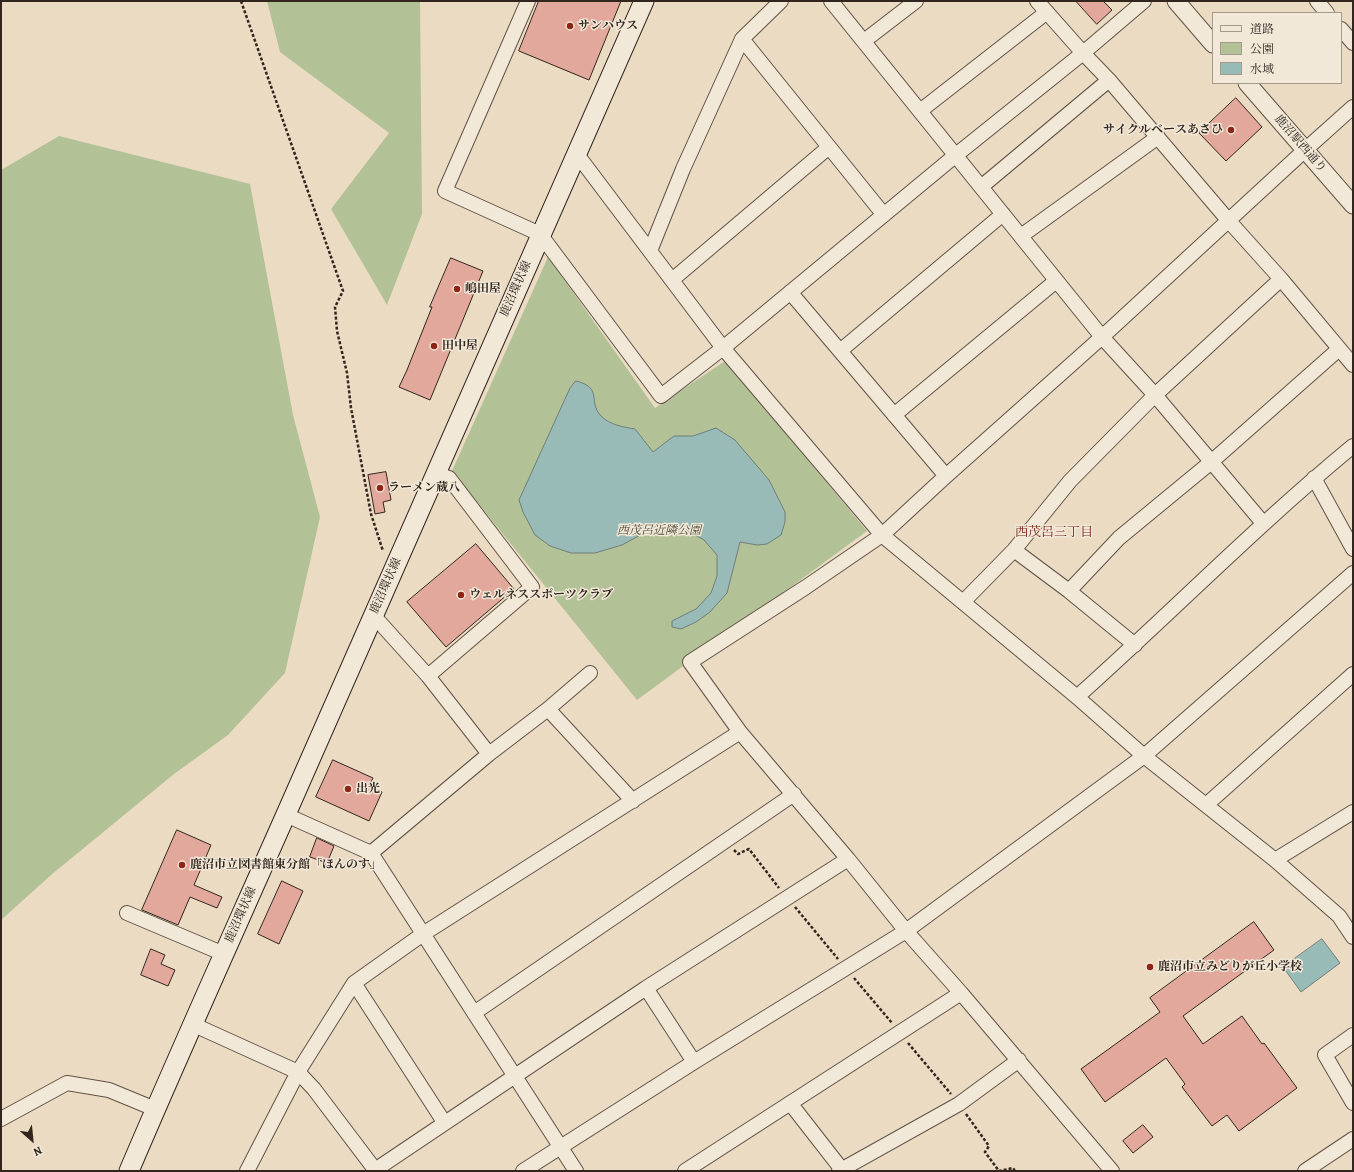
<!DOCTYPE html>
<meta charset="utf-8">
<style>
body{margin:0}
#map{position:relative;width:1354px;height:1172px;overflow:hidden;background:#ebdbc3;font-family:Alegreya,"Noto Serif JP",serif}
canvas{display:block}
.frame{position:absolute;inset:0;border:2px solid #31251e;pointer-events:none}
.legend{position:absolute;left:1212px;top:12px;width:130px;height:72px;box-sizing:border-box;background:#f2e8d8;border:1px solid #a59a8e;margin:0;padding:5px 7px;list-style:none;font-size:12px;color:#31251e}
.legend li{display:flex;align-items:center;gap:8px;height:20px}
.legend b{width:20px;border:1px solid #a59a8e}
.north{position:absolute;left:12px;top:1120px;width:40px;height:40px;-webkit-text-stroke:3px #f2e8d8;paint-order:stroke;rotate:153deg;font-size:11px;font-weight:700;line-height:16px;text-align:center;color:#31251e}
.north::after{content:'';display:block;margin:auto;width:14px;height:18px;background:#31251e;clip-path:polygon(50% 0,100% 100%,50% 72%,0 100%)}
</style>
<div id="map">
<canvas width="1354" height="1172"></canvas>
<div class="frame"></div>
<ul class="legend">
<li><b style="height:5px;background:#f2e8d8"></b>道路</li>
<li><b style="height:11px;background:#b3c197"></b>公園</li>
<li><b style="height:11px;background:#98bbb7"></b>水域</li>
</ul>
<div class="north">N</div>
</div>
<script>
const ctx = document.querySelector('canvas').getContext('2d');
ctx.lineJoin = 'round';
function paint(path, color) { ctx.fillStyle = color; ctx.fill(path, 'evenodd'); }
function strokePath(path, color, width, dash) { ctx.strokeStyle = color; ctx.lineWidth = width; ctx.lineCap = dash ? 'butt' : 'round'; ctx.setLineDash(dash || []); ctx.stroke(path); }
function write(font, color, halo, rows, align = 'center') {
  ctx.font = font + ' Alegreya,"Noto Serif JP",serif'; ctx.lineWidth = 3; ctx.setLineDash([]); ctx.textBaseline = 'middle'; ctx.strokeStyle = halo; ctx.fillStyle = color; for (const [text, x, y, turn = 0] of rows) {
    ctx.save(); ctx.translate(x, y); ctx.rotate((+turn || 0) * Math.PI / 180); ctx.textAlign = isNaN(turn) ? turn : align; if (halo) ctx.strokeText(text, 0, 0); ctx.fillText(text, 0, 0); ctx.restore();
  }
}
paint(new Path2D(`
 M267,1H420L422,214L387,305L331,209L389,133L280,52Z
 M59,136L250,184L293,415L320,517L285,673L228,735L174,774L51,875L1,920V170Z
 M548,257L655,408L725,361L867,531L637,700L452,471Z`), '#b3c197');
const water = new Path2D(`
 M576,381C604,388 587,401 601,416C610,425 623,427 635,429L653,452L674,436H693L716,428L735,440L769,480L785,512V522L781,535L767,544L757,545L740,542L727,593L710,612L696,622L681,629L672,627V621L696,609L711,593L717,576V555L704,540L685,529L661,527L644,533L622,545L595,553H571L550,546L535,535L523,512L519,500L570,388Z
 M1322,939L1340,963L1301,992L1283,967Z`);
paint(water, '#98bbb7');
strokePath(water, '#6f7f7a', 1);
const building = new Path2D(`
 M539,1H621L589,80L519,51Z
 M1076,1H1103L1112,10L1097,24Z
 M1236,98L1262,127L1226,161L1199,133Z
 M451,258L483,271L430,400L399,387L407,370L432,307H430Z
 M386,472L391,500L383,502L385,512L375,514L368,475Z
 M476,544L514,589L446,647L407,602Z
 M333,760L373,778L369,786L382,792L369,821L316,797Z
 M177,830L211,845L194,885L222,897L217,908L190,897L178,925L142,910Z
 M317,838L334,846L327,863L310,857Z
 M282,881L303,891L279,944L258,934Z
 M1254,922L1274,950L1183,1016L1203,1044L1242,1016L1262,1044L1264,1043L1297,1088L1239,1131L1227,1115L1212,1126L1182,1087L1185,1084L1166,1058L1105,1102L1081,1069L1160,1012L1150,998Z
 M151,949L165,955L161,964L175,970L168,986L141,975Z
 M1143,1125L1153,1137L1133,1153L1123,1141Z`);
paint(building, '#e2a89c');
strokePath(building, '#31251e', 1);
const minor = new Path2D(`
 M528,1L445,191L540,234L661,396L723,348L956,155L1083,53L1144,1
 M831,1L1102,337L1155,395L1263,523
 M1037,1L1083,53L1109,80L1228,220L1281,279L1353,365
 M1317,1L1327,13
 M1341,29L1353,43
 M742,39L884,215
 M864,41L916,1
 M920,111L1047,12
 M576,153L723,348L882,535L1077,697L1144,756L1275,860L1339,916L1353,937
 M981,187L1109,80
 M1021,236L1158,137
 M650,251L683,169L742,39L781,1
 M672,280L829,147
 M790,292L946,476
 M840,351L1003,214
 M894,415L1056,281
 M1314,478L1353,549
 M1014,550L1069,591L1135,645
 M1069,591L1119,538L1210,463L1339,349
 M963,602L1014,550L1070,481L1155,395L1281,279
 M373,615L428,676L489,754
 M428,676L532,587L449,478L435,473
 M1077,697C1170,614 1257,525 1353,446
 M548,709L633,801
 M1206,805L1353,674
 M286,815L371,853L576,1171
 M371,853L489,754L548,709L590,673
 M1275,860L1353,812
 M127,913L224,954
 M354,983L444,1122
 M646,988L694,1062
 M474,1013L794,794
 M192,1024L298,1072L314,1089L376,1171
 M1353,1035L1325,1055L1353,1103
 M790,1103L843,1171
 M1,1119L67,1083L109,1090L155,1109
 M375,1170L646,988L848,859
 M247,1171L298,1072L354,983L423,934L740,732
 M523,1171L694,1062L906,931L1144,756L1353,573
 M685,1171L961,993
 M839,1171L959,1104L1019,1060
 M1112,1171L961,993L906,931L848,859L740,732L690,662L806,587L882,535L946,476L1102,337L1305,150L1353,107
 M1305,1171L1353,1139`);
const tertiary = new Path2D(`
 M1176,1L1213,44
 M1247,83L1353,205`);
const secondary = new Path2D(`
 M129,1171C180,1051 234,932 287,812C406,542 523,271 644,1`);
strokePath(minor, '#605247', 16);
strokePath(tertiary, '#605247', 19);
strokePath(secondary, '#31251e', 21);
strokePath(new Path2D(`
 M241,1L343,291L335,307L337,331L347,373L351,408L371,514L383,551
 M734,850L738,854L749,849L779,888
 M795,907L838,959
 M854,978L892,1023
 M908,1043L951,1094
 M966,1114L989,1146L985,1152L999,1171L1013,1168L1015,1171`), '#31251e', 2.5, [3, 2]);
strokePath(minor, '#f2e8d8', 14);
strokePath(tertiary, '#f2e8d8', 17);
strokePath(secondary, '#f2e8d8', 19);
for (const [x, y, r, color] of [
 [570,26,4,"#8f2418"],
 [1231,130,4,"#8f2418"],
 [457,289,4,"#8f2418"],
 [434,346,4,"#8f2418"],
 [380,488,4,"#8f2418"],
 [461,595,4,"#8f2418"],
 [348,789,4,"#8f2418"],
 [182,865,4,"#8f2418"],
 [1150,967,4,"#8f2418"]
]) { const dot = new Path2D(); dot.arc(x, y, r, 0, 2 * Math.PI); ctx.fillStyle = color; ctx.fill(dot); strokePath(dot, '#f2e8d8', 1.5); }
write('bold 12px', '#31251e', '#f2e8d8', [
 ["サンハウス",578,26],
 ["サイクルベースあさひ",1223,130,"right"],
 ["嶋田屋",465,289],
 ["田中屋",442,346],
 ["ラーメン蔵八",388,488],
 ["ウェルネススポーツクラブ",469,595],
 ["出光",356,789],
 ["鹿沼市立図書館東分館「ほんのす」",190,865],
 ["鹿沼市立みどりが丘小学校",1158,967]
], 'left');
write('12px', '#31251e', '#f2e8d8', [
 ["鹿沼駅西通り",1300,144,49],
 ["鹿沼環状線",516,289,-66],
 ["鹿沼環状線",386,586,-66],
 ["鹿沼環状線",241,915,-66]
]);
write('italic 12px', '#524c3c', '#f2e8d8', [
 ["西茂呂近隣公園",659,531]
]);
write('13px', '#7a1f14', '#f2e8d8', [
 ["西茂呂三丁目",1054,533]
]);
</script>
